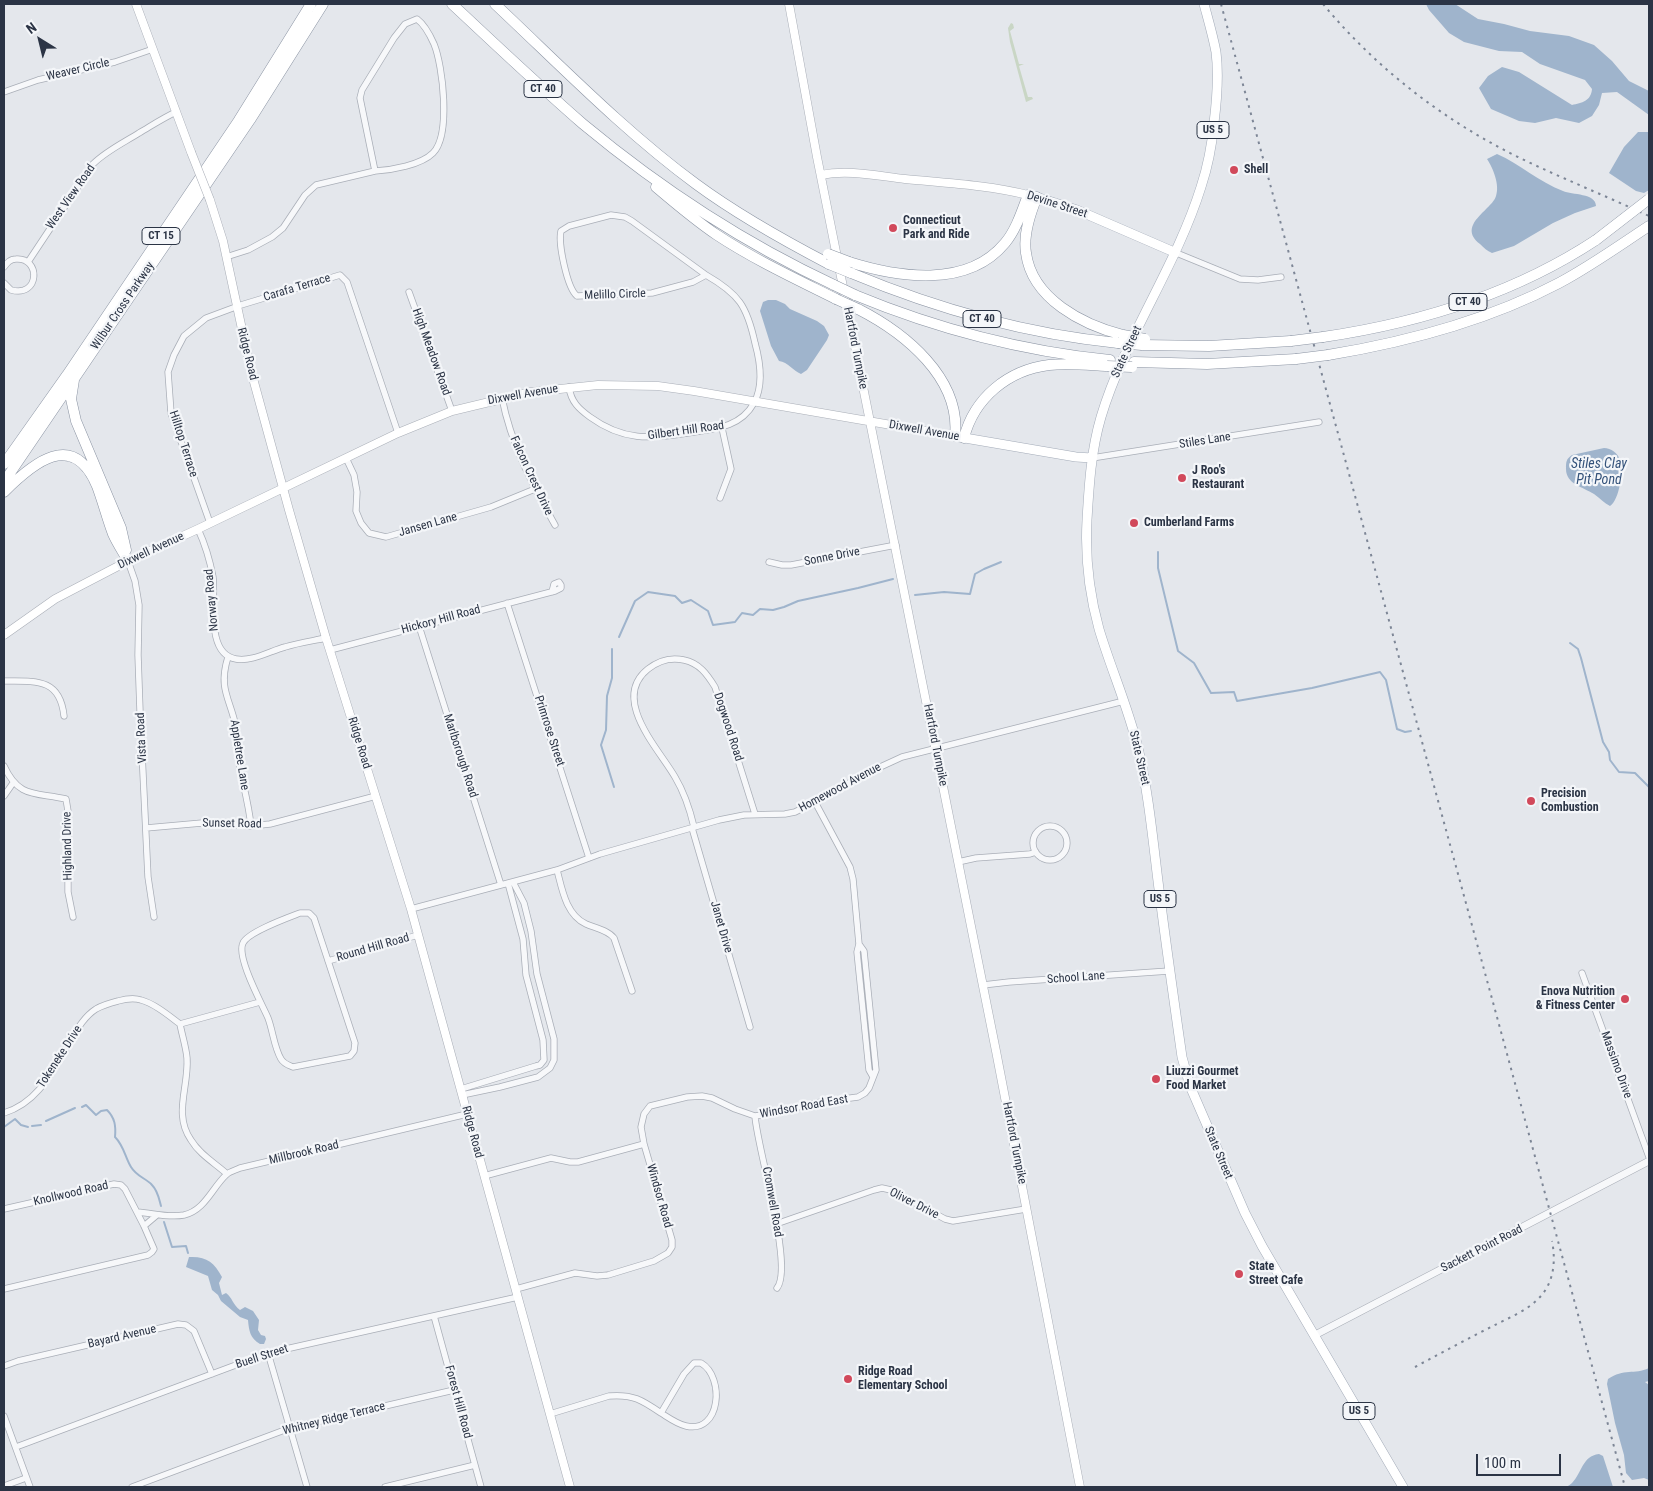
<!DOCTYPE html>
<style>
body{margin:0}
#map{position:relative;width:1653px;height:1491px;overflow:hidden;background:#e4e7ec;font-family:"Roboto Condensed",sans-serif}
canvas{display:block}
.frame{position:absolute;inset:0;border:5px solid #2b3445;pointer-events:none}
.north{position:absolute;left:15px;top:15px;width:50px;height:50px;-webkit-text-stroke:4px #f4f6f9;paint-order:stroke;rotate:324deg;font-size:14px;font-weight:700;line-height:20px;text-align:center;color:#2b3445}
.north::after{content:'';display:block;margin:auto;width:18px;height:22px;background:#2b3445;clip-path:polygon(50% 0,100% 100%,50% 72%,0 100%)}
.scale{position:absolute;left:1476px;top:1454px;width:85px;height:22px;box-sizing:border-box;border:2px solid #2b3445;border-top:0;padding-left:6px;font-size:15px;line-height:18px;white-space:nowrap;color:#2b3445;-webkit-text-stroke:4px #f4f6f9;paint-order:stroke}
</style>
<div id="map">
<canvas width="1653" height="1491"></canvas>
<div class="frame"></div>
<div class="north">N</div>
<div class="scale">100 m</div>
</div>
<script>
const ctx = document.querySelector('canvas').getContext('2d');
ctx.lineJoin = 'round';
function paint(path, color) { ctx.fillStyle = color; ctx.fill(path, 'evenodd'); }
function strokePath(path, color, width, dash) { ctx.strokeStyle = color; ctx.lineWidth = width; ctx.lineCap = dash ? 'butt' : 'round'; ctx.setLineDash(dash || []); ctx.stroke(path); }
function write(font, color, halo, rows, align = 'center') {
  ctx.font = font + ' "Roboto Condensed",sans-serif'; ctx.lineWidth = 4.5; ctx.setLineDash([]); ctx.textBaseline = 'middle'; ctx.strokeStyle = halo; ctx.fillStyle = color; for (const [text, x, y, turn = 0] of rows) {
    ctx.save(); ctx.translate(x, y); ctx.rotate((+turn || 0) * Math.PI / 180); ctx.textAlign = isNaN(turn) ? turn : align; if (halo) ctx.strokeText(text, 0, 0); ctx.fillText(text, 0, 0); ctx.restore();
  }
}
paint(new Path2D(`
 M1011,23L1013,24L1014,28L1010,31L1019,64H1024L1019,66L1028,97H1032L1033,99L1026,102L1010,42L1008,28Z`), '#c9d6c5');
paint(new Path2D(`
 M1426,4H1455L1478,19L1504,24L1530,31L1569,36L1594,45L1612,61L1629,81L1649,91V115L1617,92L1602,93L1599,105L1592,116L1579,123L1556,118L1535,123L1519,121L1491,109L1479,88L1488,76L1502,67L1519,72L1572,105C1582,103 1591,101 1592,89L1585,80L1540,64L1522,52L1499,51L1464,42L1449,33L1429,10Z
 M1638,132H1649V190L1644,193L1636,191L1609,173L1624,147Z
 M1497,154C1520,164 1539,182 1563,191C1572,195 1596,193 1596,206L1575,213L1553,223L1514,246L1492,253C1487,251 1484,248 1480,244C1456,225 1492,210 1496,196C1500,185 1493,168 1487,159Z
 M768,300H776L785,304L790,309L817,321L824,326L829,335L827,340L807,370L801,374C793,371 788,362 779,361L771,346L760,311L763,302Z
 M1604,448C1611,448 1618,453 1620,460C1624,470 1619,501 1610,506C1604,503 1600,498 1594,494C1583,487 1566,484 1566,469C1566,462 1566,459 1572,455Z
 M189,1257C206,1256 214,1262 222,1277L219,1283L222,1295L226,1293C232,1297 233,1305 240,1310L245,1307L253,1311L259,1320L258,1330L261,1335L265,1336L266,1339L264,1344H260C250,1338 249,1331 248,1320L240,1317L221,1301L218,1295L212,1290L208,1276L186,1267Z
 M1649,1368V1381L1645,1382L1649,1385V1480L1644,1478L1632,1480L1626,1473L1624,1455L1615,1423L1607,1384L1608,1379C1624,1368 1634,1375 1649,1368Z
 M1599,1454L1603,1456L1613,1487H1565C1568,1486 1570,1485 1572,1483C1582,1473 1582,1456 1599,1454Z`), '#9fb4cc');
strokePath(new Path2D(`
 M1158,552V568L1178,651L1194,663L1211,693L1234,692L1237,701L1312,688L1380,672L1386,680L1397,729L1405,732L1411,731
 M915,595L944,592L970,594L975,574L984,569L1001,562
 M619,637L635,601L648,592L675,596L682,603L691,600L708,611L713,625L735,622L742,613L753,615L760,609L773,610L784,607L798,601L858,588L893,579
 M1570,643L1578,649L1581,658L1603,742L1609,752L1610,760L1619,772L1635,773L1649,787
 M612,649V678L607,696L606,730L601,745L614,787
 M82,1107L86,1105L96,1115L101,1111L107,1110C115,1118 116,1126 115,1137C124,1146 125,1157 131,1167C137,1177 146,1178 152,1185C158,1191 159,1199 161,1206
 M46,1121L75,1108
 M32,1126L41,1125
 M4,1127L15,1119L21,1125L28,1127
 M164,1222L172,1247L186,1246L188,1253`), '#9fb4cc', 2);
const minor = new Path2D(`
 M417,19C425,25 430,35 434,44C443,66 451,135 433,153C421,165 392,170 375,171L360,98L362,90L394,38L405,24Z
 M4,92L38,80L115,62L153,49
 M611,215L625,217L632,221L706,275L693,282L652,293L577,296C567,288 558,243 561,231L569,226Z
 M1174,252L1240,279L1258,280L1281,277
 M226,257L248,250L272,237L283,228L305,195L316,185L375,171
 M28,262L93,164C106,151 123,143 139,133C151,126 163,118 176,112
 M4,267C7,263 10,259 16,259C41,257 40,298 11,290L4,283
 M409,292L452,411
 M569,387C571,402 579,409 590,417C623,441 650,439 688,433C714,429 740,428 754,403C764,385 760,361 755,343C747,306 739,294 706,275
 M502,398C511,444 532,484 555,525
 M346,458L354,475L357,492L356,511L361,523L369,533L386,537L491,507L535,489
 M1092,458L1319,422
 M720,498L731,469L722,428
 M210,523L171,413L168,372L174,355L184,336L206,318L241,305L340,275L347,282L398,433
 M198,529C205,544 210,561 213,577C216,599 205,654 236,659C252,662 270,651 285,647C298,643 312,641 326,638
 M128,561L135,581L139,605L138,655L140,711L148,877L154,917
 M769,562L782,565H791L896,545
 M507,603L589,858
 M419,626L501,885
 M330,650L555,591L561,588V585L559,582L554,584L552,592
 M228,657C218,689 230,698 236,727C239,741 238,755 240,769C244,788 249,806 251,826
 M4,681C36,681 60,678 64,716
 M4,766C19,799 36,792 66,799L68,811V892L73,917
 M4,796L13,783
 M815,802L850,867L853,879L859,944L857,952L869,1070L873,1077
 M1033 843a17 17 0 1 1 34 0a17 17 0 1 1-34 0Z
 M694,827C690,810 684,792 675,777C659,749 610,699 648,669C658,661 671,657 684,660C699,663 707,674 715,687L755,814
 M146,828L202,823L251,826L270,824L376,796
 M692,828L750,1027
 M958,862L976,858L1030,854L1036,852
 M557,870C562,889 566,915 586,924C595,928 608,930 614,938L632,991
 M411,909L557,870L600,854L719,820L744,815L785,814L795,812L815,802L865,774L902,757L1124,701
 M300,913H309L314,918L355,1043L354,1051L350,1056L293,1067C288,1065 284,1064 281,1059C274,1047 273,1031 268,1018C262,1004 236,957 243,943C248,932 287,918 300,913Z
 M328,961L418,935
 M1582,973L1649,1157
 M983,985L1009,982L1169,971
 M180,1024L260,1002
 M461,1089L536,1066L540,1065L544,1060L543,1040L526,975L523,939L508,883
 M462,1095L500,1087L538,1077L550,1068L554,1060V1039L537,974L531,931L524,903L513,882
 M4,1113C40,1102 53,1069 72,1038C78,1028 85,1016 96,1009C103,1005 110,1003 118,1001C125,999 133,997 141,1000C155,1004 168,1015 180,1024C182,1035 186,1047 187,1058C189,1087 173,1114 191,1140C200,1155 215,1163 227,1174
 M755,1116C757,1148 794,1267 777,1288
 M484,1176L551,1158L570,1162H578L644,1144
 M4,1209L114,1184L121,1185L125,1189L144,1226L154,1249L152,1252L148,1255L4,1289
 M137,1212C153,1213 168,1218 184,1215C205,1210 212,1188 226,1175C230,1171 236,1170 240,1168L467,1114
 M776,1224L874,1190L882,1188L891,1190L945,1219L953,1221L1026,1209
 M144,1226L157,1215
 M516,1289L575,1273L597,1276L608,1275L654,1261L668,1253L672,1247V1240L644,1144L641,1127L644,1114L650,1106L687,1097L702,1096L712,1098L735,1109L755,1116L762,1115L821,1102L858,1097L865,1093L869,1088L876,1070L864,951L859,944
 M434,1316L481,1487
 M268,1353L307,1487
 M694,1363H701C725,1377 721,1434 686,1426C677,1424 669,1418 661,1413L684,1374Z
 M4,1366L18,1361L178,1324L186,1325L194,1331L212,1374
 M550,1414L609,1396C633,1394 642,1400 661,1413
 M4,1416L30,1487
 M16,1447L268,1353L518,1297
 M4,1486L26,1478
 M132,1487L290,1428L454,1390
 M385,1487L475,1465`);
const tertiary = new Path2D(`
 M1315,1335L1649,1161`);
const secondary = new Path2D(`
 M136,4L191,152
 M789,4L817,157L996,1051L1080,1487
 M821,175C848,169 878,176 905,179C946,183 988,185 1028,195
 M210,200L223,241L251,371L289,510L326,638L411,909L570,1487
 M4,635L55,599L128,561L198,529L398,433L452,411L531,392L598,385L658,386L694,391L955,436`);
const primary = new Path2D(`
 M1204,4C1208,19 1213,36 1216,52C1219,75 1217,99 1214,123C1212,144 1208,166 1201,187C1176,267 1125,337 1101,417C1091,451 1089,486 1087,520C1085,557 1089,593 1099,629C1111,669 1128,707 1138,748C1149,795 1153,842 1159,889C1166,945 1174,1001 1182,1057L1190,1086L1245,1213L1262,1246L1403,1487
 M1030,195L1077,210L1174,252
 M959,437L1076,457L1092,458`);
const motorway = new Path2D(`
 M452,4C495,44 538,85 583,124C660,188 744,243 834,285
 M495,4C560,65 624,131 696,184C738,215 783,240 829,264
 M656,187C676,204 696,221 717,235C755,260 796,279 836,299
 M1037,197C1030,214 1023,234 1026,253C1032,299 1083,325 1123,335
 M849,262C897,277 967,289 1005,243C1016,230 1022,211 1028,195
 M851,273C937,309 1026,334 1118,343
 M855,295C937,329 1022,351 1110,360
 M858,309C905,333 961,378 955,436
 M1323,337C1419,323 1514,294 1596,240
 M1142,345L1209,346L1291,341
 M1328,355C1407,342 1487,321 1559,283C1591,266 1620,245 1649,226
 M1134,362L1207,364L1296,359
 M74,380L71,399L76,421L121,528L126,550
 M964,438C974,398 1008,370 1049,365C1068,363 1087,365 1106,366
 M4,464L67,375L239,120L311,4
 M4,482L250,120L323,4
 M4,492C33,463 73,429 97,486C103,502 107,518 113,534C117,543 123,552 128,561`);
strokePath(minor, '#a9aeb7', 7);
strokePath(tertiary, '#a9aeb7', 8);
strokePath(secondary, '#a9aeb7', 9);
strokePath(primary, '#a3abb8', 10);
strokePath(motorway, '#8b94a3', 11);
strokePath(minor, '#f7f8fa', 5.5);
strokePath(tertiary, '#f7f8fa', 7);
strokePath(secondary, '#fff', 8);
strokePath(primary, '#fff', 9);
strokePath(motorway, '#fff', 10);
strokePath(new Path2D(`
 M1221,4L1625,1487
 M1323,4C1376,68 1443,120 1518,157C1561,178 1606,196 1649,216
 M1415,1367C1441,1353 1467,1339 1493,1326C1508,1318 1527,1311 1539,1298C1554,1283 1556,1261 1552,1241`), '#7d8696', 2, [2.5, 5]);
const secondaryBridge = new Path2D(`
 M191,152L210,200`);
const motorwayBridge = new Path2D(`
 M1596,240L1649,199
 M828,254L849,262
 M829,264L851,273
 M834,285L855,295
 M836,299L858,309
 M1123,335L1145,339
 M1291,341L1323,337
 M1118,343L1142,345
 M1296,359L1328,355
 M1107,366L1132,367`);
strokePath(secondaryBridge, '#a9aeb7', 9, []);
strokePath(motorwayBridge, '#8b94a3', 11, []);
strokePath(secondaryBridge, '#fff', 8);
strokePath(motorwayBridge, '#fff', 10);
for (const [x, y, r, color] of [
 [1234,170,5,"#d1495b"],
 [893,228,5,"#d1495b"],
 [1182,478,5,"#d1495b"],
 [1134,523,5,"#d1495b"],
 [1531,801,5,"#d1495b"],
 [1625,999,5,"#d1495b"],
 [1156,1079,5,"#d1495b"],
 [1239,1274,5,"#d1495b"],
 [848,1379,5,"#d1495b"]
]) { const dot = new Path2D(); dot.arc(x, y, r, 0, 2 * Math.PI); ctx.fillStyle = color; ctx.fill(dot); strokePath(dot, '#f4f6f9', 2); }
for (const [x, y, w] of [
 [543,89,38],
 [1213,130,32],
 [161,236,38],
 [1468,302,38],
 [982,319,38],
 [1160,899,32],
 [1359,1411,32]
]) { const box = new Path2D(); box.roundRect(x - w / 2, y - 8.5, w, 17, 4); ctx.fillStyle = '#f4f6f9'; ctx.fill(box); strokePath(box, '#2b3445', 1); }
write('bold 11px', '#2b3445', null, [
 ["CT 40",543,89],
 ["US 5",1213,130],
 ["CT 15",161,236],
 ["CT 40",1468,302],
 ["CT 40",982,319],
 ["US 5",1160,899],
 ["US 5",1359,1411]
]);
write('12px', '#2b3445', '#f4f6f9', [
 ["Weaver Circle",78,70,-13],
 ["West View Road",71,197,-55],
 ["Devine Street",1057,205,18],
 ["Carafa Terrace",297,288,-17],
 ["Melillo Circle",615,295,-2],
 ["Wilbur Cross Parkway",123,306,-56],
 ["Hartford Turnpike",855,348,79],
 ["High Meadow Road",431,352,70],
 ["State Street",1127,352,-65],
 ["Ridge Road",247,354,76],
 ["Dixwell Avenue",523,395,-10],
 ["Gilbert Hill Road",686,431,-8],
 ["Dixwell Avenue",924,431,10],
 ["Stiles Lane",1205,441,-9],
 ["Hilltop Terrace",183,444,72],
 ["Falcon Crest Drive",531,476,65],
 ["Jansen Lane",428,525,-16],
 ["Dixwell Avenue",151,551,-25],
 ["Sonne Drive",832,557,-11],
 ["Norway Road",212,600,-95],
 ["Hickory Hill Road",441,620,-15],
 ["Dogwood Road",728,727,72],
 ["Primrose Street",549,731,72],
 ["Vista Road",142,738,-93],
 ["Ridge Road",359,743,73],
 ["Hartford Turnpike",935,745,79],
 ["Appletree Lane",239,755,81],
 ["Marlborough Road",460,756,72],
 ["State Street",1139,758,77],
 ["Homewood Avenue",840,788,-28],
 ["Sunset Road",232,824,1],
 ["Highland Drive",68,846,-91],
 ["Janet Drive",721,927,74],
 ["Round Hill Road",373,948,-16],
 ["School Lane",1076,978,-4],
 ["Tokeneke Drive",60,1057,-57],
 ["Massimo Drive",1616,1065,70],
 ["Windsor Road East",804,1107,-10],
 ["Ridge Road",472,1132,75],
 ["Hartford Turnpike",1014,1143,79],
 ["Millbrook Road",304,1153,-13],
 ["State Street",1218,1153,67],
 ["Knollwood Road",71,1194,-13],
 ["Windsor Road",659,1196,74],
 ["Cromwell Road",772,1202,80],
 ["Oliver Drive",914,1204,27],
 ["Sackett Point Road",1482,1249,-27],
 ["Bayard Avenue",122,1337,-13],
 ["Buell Street",262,1357,-18],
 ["Forest Hill Road",458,1402,75],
 ["Whitney Ridge Terrace",334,1419,-14]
]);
write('bold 12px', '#2b3445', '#f4f6f9', [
 ["Shell",1244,170],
 ["Connecticut",903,221],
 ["Park and Ride",903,235],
 ["J Roo's",1192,471],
 ["Restaurant",1192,485],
 ["Cumberland Farms",1144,523],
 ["Precision",1541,794],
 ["Combustion",1541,808],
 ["Enova Nutrition",1615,992,"right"],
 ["& Fitness Center",1615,1006,"right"],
 ["Liuzzi Gourmet",1166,1072],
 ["Food Market",1166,1086],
 ["State",1249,1267],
 ["Street Cafe",1249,1281],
 ["Ridge Road",858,1372],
 ["Elementary School",858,1386]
], 'left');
write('italic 14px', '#34527a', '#f4f6f9', [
 ["Stiles Clay",1599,464],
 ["Pit Pond",1599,480]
]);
</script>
